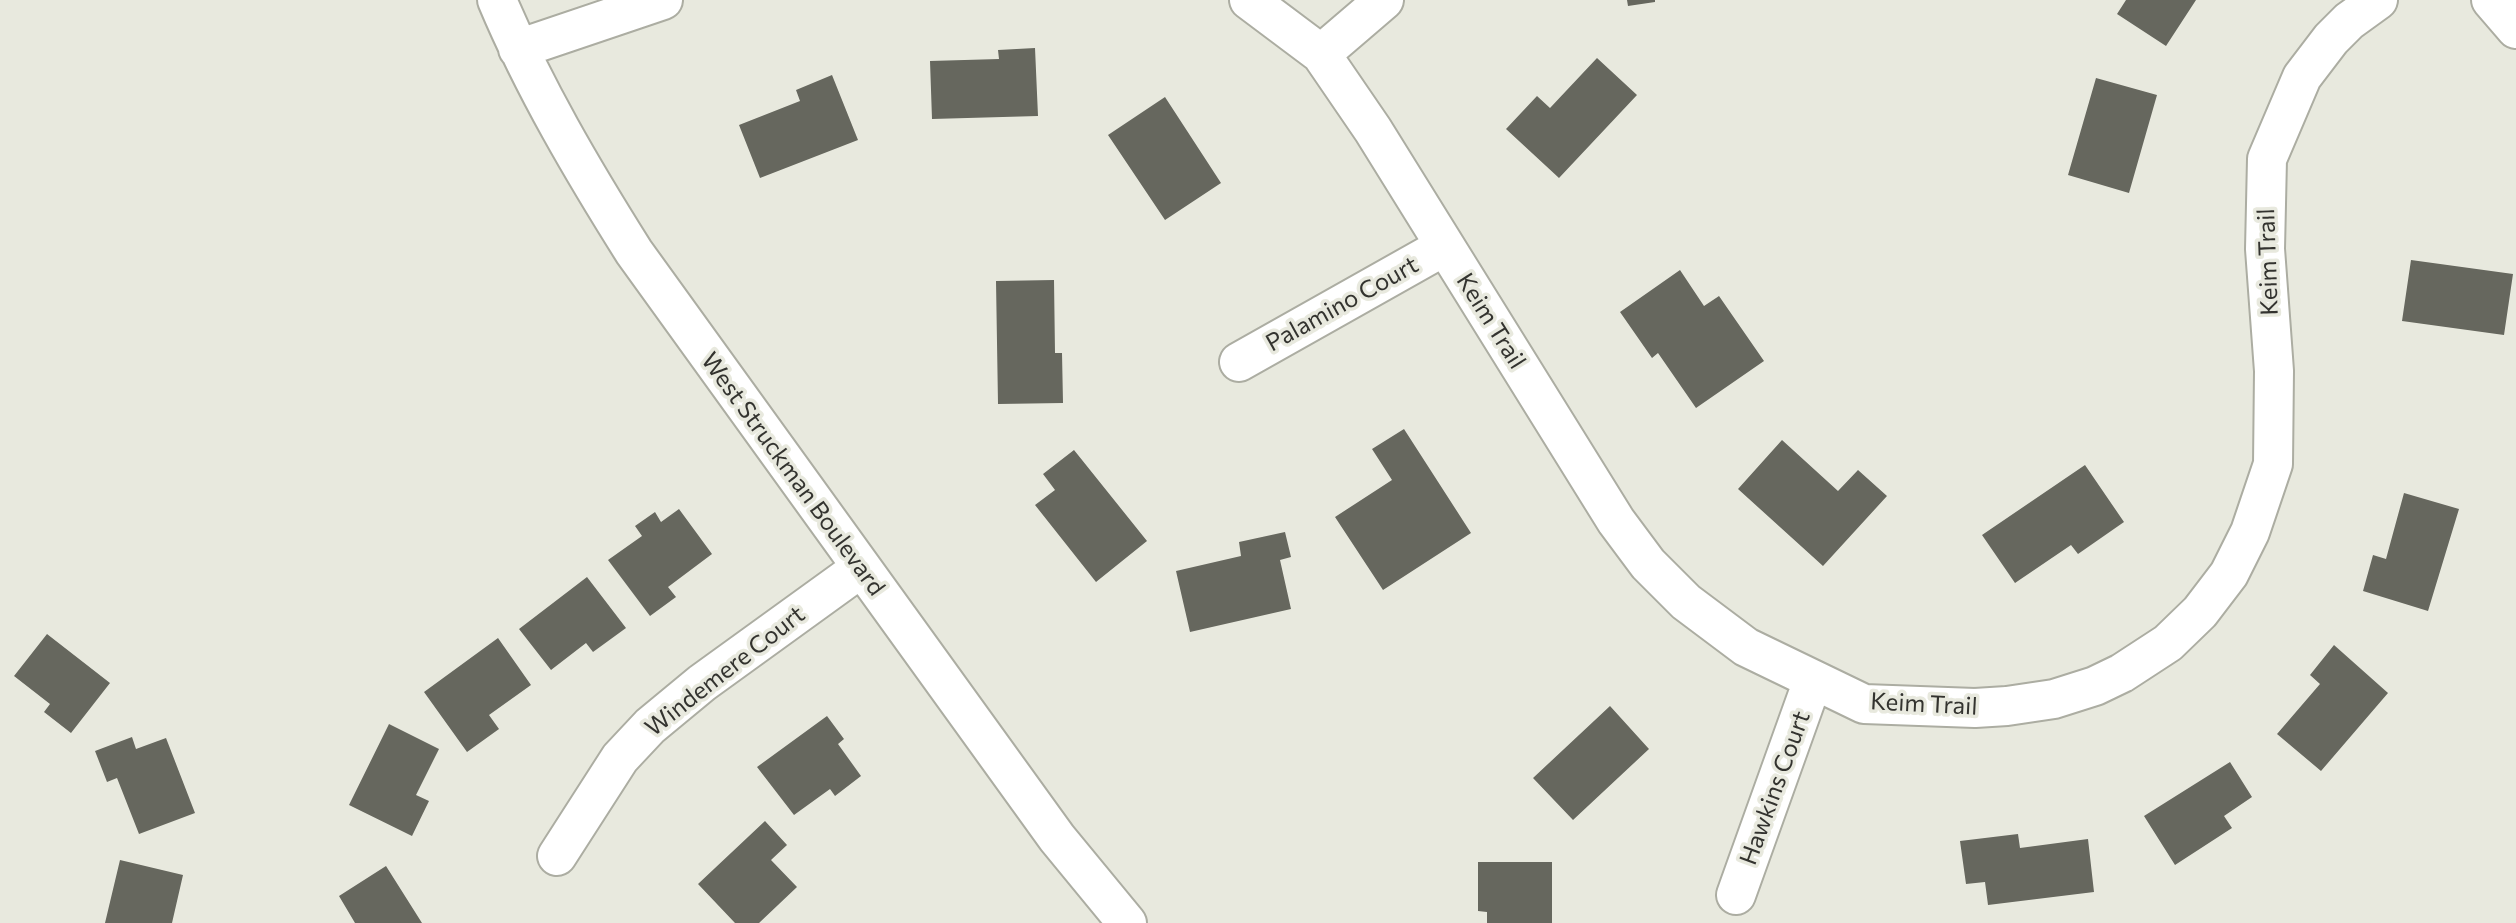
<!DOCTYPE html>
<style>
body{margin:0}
canvas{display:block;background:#e8e9de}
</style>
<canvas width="2516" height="923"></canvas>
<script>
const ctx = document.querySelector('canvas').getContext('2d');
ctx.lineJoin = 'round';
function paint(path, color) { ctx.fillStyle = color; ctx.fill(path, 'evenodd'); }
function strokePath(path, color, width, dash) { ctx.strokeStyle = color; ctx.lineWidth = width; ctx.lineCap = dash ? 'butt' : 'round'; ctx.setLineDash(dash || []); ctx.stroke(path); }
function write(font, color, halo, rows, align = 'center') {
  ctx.font = font + ' Commissioner,sans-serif'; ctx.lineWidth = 7; ctx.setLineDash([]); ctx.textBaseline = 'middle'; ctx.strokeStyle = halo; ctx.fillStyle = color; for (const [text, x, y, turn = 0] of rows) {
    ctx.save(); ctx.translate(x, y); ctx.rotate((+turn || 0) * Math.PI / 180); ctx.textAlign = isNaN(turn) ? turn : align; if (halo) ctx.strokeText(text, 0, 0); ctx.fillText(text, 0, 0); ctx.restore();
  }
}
paint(new Path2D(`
 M1627,0H1655V2L1628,6Z
 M2126,0H2196L2166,46L2117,14Z
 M1035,48L1038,116L932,119L930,61L999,59L998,50Z
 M1597,58L1637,95L1559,178L1506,129L1537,96L1550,108Z
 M832,75L858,140L760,178L739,125L800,101L796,90Z
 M2096,78L2157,95L2129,193L2068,175Z
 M1165,97L1221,183L1165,220L1108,135Z
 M2411,260L2513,274L2504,335L2402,321Z
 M1680,270L1704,306L1719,296L1764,361L1696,408L1658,353L1652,358L1620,312Z
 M1054,280L1055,353H1062L1063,403L998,404L996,281Z
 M1404,429L1471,533L1383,590L1335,517L1392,480L1372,449Z
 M1782,440L1838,491L1858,470L1887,496L1823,566L1738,489Z
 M1074,450L1147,541L1096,582L1035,505L1055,490L1043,474Z
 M2085,465L2124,522L2078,554L2071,545L2015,583L1982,535Z
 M2404,493L2459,509L2428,611L2363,591L2373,555L2386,559Z
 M679,509L712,554L668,587L676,597L650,616L608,560L642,536L635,526L655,512L661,522Z
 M1285,532L1291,557L1280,560L1291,609L1190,632L1176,571L1241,556L1239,542Z
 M587,577L626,628L593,652L586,643L551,670L519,629Z
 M47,634L110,683L71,733L44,712L50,704L14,676Z
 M498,638L531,685L489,715L499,729L467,752L424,692Z
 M2334,645L2388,693L2321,771L2277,734L2320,684L2310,675Z
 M1610,706L1649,749L1573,820L1533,778Z
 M827,716L844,739L838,744L861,776L835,796L830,789L794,815L757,767Z
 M389,724L439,749L416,795L429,801L412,836L349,805Z
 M132,737L136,749L166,738L195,813L139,834L117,778L107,782L95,751Z
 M2230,762L2252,797L2224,816L2232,828L2175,865L2144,816Z
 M765,821L787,845L771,860L797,887L759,923H735L698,884Z
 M2018,834L2020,848L2088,839L2094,892L1988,905L1985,882L1966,884L1960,841Z
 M120,860L183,875L172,923H105Z
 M1478,862H1552V923H1487V912L1478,911Z
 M386,866L422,923H355L339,896Z`), '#66675e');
const minor = new Path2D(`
 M497,0C534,88 583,171 634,252L1057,838L1127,923
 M1249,0L1321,54L1373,130L1616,521L1648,564L1686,602L1746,647L1864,704L1975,708L2007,706L2054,699L2095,686L2122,673L2168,643L2200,612L2229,574L2250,532L2273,464L2274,371L2265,249L2267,159L2302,77L2331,39L2349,21L2378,0
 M2491,0L2516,29
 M518,49L663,0
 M1321,54L1384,0
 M1239,362L1445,246
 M557,856L620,758L650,726L702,683L861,568
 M1736,895L1813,680`);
strokePath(minor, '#acada2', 42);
strokePath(minor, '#fff', 38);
write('24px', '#33332f', '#e8e9de', [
 ["Keim Trail",2268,262,-92],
 ["Palamino Court",1342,304,-29],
 ["Keim Trail",1491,321,58],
 ["West Struckman Boulevard",793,474,54],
 ["Windemere Court",725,671,-38],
 ["Keim Trail",1924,704,3],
 ["Hawkins Court",1775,788,-70]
]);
</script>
